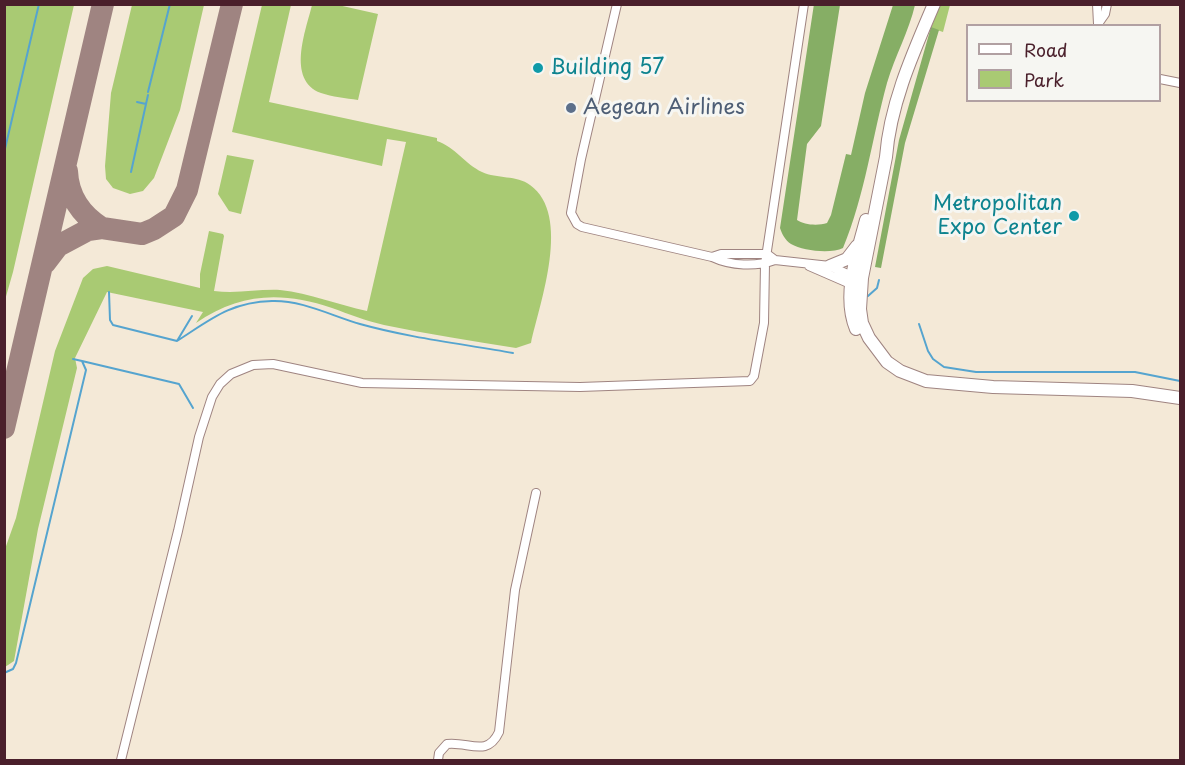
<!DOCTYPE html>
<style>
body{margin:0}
#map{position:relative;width:1185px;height:765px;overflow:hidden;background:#f4e9d7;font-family:"Playpen Sans",sans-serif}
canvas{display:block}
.frame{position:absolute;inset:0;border:6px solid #4a1f2b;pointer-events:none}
.legend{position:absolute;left:966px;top:24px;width:195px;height:78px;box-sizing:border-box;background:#f6f6f2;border:2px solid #b1a0a2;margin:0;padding:8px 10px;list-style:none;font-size:18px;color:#4a1f2b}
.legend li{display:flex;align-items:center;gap:12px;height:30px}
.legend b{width:30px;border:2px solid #b1a0a2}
</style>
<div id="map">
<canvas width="1185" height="765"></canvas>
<div class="frame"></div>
<ul class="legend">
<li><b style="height:8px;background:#fff"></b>Road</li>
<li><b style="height:16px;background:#a9ca73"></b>Park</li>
</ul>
</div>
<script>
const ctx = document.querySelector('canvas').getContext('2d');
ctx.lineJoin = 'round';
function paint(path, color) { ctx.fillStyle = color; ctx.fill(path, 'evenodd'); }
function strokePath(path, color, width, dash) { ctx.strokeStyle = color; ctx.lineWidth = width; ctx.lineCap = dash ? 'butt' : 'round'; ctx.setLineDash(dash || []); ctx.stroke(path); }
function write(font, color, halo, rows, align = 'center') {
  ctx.font = font + ' "Playpen Sans",sans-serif'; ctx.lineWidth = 6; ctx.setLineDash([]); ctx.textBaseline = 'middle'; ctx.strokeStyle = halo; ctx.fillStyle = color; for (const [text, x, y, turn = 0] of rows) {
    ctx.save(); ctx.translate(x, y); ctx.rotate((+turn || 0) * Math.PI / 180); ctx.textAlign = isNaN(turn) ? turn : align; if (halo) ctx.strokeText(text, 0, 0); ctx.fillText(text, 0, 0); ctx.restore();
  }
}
paint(new Path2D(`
 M5,4L74,5L13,272L5,300Z
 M132,5H204L180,110L154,178L143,191L130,194L113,188L106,179L105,166L111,93Z
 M262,5H291L269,102L437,138V141C455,147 465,164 482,172C497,179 517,175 530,185C572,215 540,302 531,343L516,348C472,341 428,334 384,325C366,321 349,314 332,308C281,291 240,293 196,323L203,312L107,292L75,358L77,368L38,529L14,661L5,667V549L16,518L55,351L83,278L93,269L107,266L200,288V274L209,231L223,234L224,236L214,291C237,294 258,289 280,290C310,293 338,305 367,311L406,142L387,139L382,166L232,132Z
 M312,5H338L378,14L358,100C346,98 332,97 321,93C286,80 306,30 312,5Z
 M940,5H950L943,32L931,28Z
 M227,155L254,160L241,214L229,211L218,194Z`), '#a9ca73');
paint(new Path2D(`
 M814,4L840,5L821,126L807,144L797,220C804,225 818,226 827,223L831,215L846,154L851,155L865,93L893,5H915C909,31 895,56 887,83C872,138 865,195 843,248C831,254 803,251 791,244C785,240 782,234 780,228Z
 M931,27L939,30L905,143L881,268L875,267L899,140Z`), '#86ae65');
strokePath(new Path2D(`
 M148,92L170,4
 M137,102L146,104L148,95
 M4,153L39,4
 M131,172L146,104
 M109,292L110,320L113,325L177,341L192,316
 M868,296L877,288L879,280
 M919,324L928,351L933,359L944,367L976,372H1135L1180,381
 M177,341C210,320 230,302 272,301C302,300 332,316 360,324C410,338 463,344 513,353
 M82,361L179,384L193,408
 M4,673L13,669L16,663L86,370L82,361L73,359`), '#55a4cf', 2);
strokePath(new Path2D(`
 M67,171C68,195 81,215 102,228
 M45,263L58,246L88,230L102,228L142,234L154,229L174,216L187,190L232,4
 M4,428L103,4`), '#9f8481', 22);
const street = new Path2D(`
 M617,4L581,159L571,213L577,224L582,227L712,257C731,266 756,267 775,260
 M1097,4L1098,24L1105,14L1107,4
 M1160,79L1180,83
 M712,257L721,254H767L775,260L830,266L856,278
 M809,266L855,286
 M121,760L178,531L199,437L212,397L220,384L231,374L253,365L273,364L362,383L580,387L750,381L754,376L764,323L765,264L804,4
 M438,760L439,753L447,744C468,741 487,758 499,732L515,590L536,493`);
const secondary = new Path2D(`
 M934,4C913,53 890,104 886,157L862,278L860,309L862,323L869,338L887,362L900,371L926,381L993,387L1132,391L1180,398
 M830,266L847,259L857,246
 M856,329C842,295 857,254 866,220`);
strokePath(street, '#9f8481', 10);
strokePath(secondary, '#9f8481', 14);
strokePath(street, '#fff', 8);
strokePath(secondary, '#fff', 12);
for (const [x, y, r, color] of [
 [538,68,6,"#0f9aa8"],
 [571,108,6,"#5c6f8a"],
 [1074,216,6,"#0f9aa8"]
]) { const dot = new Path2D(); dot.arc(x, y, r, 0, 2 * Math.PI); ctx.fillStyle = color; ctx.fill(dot); strokePath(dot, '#f6f6f2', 2); }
write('21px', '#0d838f', '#f6f6f2', [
 ["Building 57",550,68],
 ["Metropolitan",1062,204,"right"],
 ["Expo Center",1062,228,"right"]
], 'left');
write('21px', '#4e5e75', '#f6f6f2', [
 ["Aegean Airlines",583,108]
], 'left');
</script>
